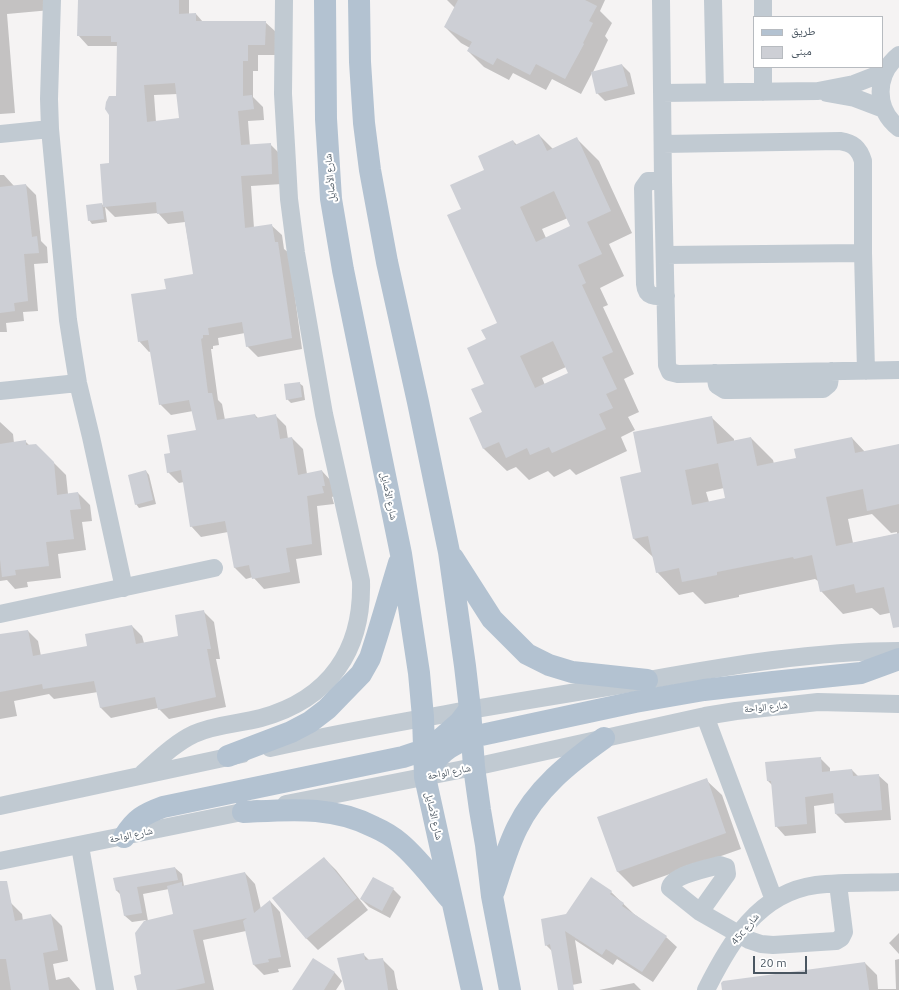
<!DOCTYPE html>
<meta charset="utf-8">
<style>
body{margin:0}
#map{position:relative;width:899px;height:990px;overflow:hidden;background:#f5f3f3;font-family:Ubuntu,"Noto Naskh Arabic",sans-serif}
canvas{display:block}
.legend{position:absolute;left:753px;top:16px;width:130px;height:52px;box-sizing:border-box;background:#fff;border:1px solid #b7bbc0;margin:0;padding:5px 7px;list-style:none;font-size:12px;color:#4a5661}
.legend li{display:flex;align-items:center;gap:8px;height:20px}
.legend b{width:20px;border:1px solid #b7bbc0}
.scale{position:absolute;left:753px;top:956px;width:54px;height:18px;box-sizing:border-box;border:2px solid #4a5661;border-top:0;padding-left:5px;font-size:12px;line-height:14px;white-space:nowrap;color:#4a5661;-webkit-text-stroke:3px #fff;paint-order:stroke}
</style>
<div id="map">
<canvas width="899" height="990"></canvas>
<ul class="legend">
<li><b style="height:5px;background:#b3c2d1"></b>طريق</li>
<li><b style="height:11px;background:#cdcfd5"></b>مبنى</li>
</ul>
<div class="scale">20 m</div>
</div>
<script>
const ctx = document.querySelector('canvas').getContext('2d');
ctx.lineJoin = 'round';
function paint(path, color) { ctx.fillStyle = color; ctx.fill(path, 'evenodd'); }
function strokePath(path, color, width, dash) { ctx.strokeStyle = color; ctx.lineWidth = width; ctx.lineCap = dash ? 'butt' : 'round'; ctx.setLineDash(dash || []); ctx.stroke(path); }
function write(font, color, halo, rows, align = 'center') {
  ctx.font = font + ' Ubuntu,"Noto Naskh Arabic",sans-serif'; ctx.lineWidth = 4; ctx.setLineDash([]); ctx.textBaseline = 'middle'; ctx.strokeStyle = halo; ctx.fillStyle = color; for (const [text, x, y, turn = 0] of rows) {
    ctx.save(); ctx.translate(x, y); ctx.rotate((+turn || 0) * Math.PI / 180); ctx.textAlign = isNaN(turn) ? turn : align; if (halo) ctx.strokeText(text, 0, 0); ctx.fillText(text, 0, 0); ctx.restore();
  }
}
paint(new Path2D(`
 M0,0H51V10L7,14L15,113L0,114Z
 M79,0H189V15L196,14L203,22H265L276,32V55H258V71H253V97L263,107L264,120L248,121L250,146L270,144L281,155L282,184L251,186L254,228L271,225L282,235L284,249L289,253L302,349L258,357L247,346L245,333L218,338L219,345L213,346V349H211L218,400L222,404L225,420L255,415L258,418L276,416L286,426L288,439L292,438L303,449L307,474L322,471L332,482L335,496L332,497L334,504L317,506L322,555L296,559L300,583L264,589L253,577L246,579L235,568L228,532L201,537L191,526L184,482L179,483L168,472L172,453L197,431L193,411L171,415L160,404L151,351L149,352L139,341L167,290L194,275L185,222L168,224L158,213L115,217L105,207L107,222L92,224L89,220L102,204L104,207L117,97L118,47L117,46H88L78,35ZM178,94L181,119L156,122L154,95Z
 M447,0H605L600,11L612,23L605,36L608,40L593,72L622,65L630,73L635,94L605,101L597,93L592,73L581,94L552,79L546,90L513,73L509,80L484,67L468,51L470,48L461,43L445,27L455,8Z
 M539,135L553,149L576,138L599,161L632,233L609,244L624,276L600,288L608,305L603,307L634,374L624,379L639,412L628,417L635,430L621,437L627,451L576,475L570,469L554,477L548,471L529,480L516,467L507,471L484,449L470,418L483,412L487,340L498,323L462,209L485,170L513,141L517,145ZM568,218L572,227L546,238L542,229ZM566,367L569,374L545,385L542,378Z
 M0,175H4L14,186L26,185L36,195L41,241L47,247L48,263L34,264L38,311L23,312L24,321L6,323L7,332H0Z
 M299,383L303,386L305,400L291,403L287,399Z
 M711,417L734,439V441L751,438L773,460L774,464L798,459L852,438L865,452L899,445V618L894,612L880,615L872,608L843,614L821,591L818,581L815,579L739,595V597L705,604L693,592L679,595L657,572L654,558L634,539L642,473ZM724,488L726,499L709,502L706,492ZM872,514L891,533L897,532V534L853,543L848,519Z
 M0,422L13,434L14,443L25,441L30,446L36,445L66,475L68,494L78,493L90,505L92,521L82,522L86,550L58,554L61,578L27,582L28,587L15,589L7,580L0,581Z
 M146,471L149,475L156,504L139,508L136,504Z
 M203,611L214,622L220,659H216L226,707L169,719L158,708L111,718L101,708L98,692L54,699L49,694L14,701L17,716L0,719V635L28,631L38,641L41,656L89,647L132,626L142,636L144,643L179,637Z
 M820,758L830,768V772L852,770L859,777L878,775L888,784L891,820L845,823L836,814L835,803L814,806L816,833L785,836L776,826L772,785L768,781Z
 M706,780L722,795L741,849L633,887L617,871Z
 M324,858L336,870L368,910L318,950L306,938Z
 M175,868L182,874L184,886L245,873L255,884L261,909L270,901L280,912L291,967L278,969L279,972L264,975L254,965L246,931L203,940L214,990H138L142,975L137,933L146,920L132,922L125,916L121,895L116,890ZM169,889L174,915L148,921L143,894Z
 M373,878L393,889L401,897L390,918L369,907L361,899Z
 M609,890L634,914L666,937L677,947L653,982L617,959L613,965L575,940L582,983L567,986L553,952L546,945L566,915Z
 M11,903L22,914L23,921L51,915L62,926L68,961L53,964L56,980L69,977L80,990H0V905Z
 M899,933V954L889,943Z
 M363,954L370,961L382,959L394,971L397,988L398,990H346Z
 M313,959L335,973L342,981L336,990H299Z
 M899,959V990H741L865,963L877,975L878,989H896L895,960Z
 M634,983L641,990H599Z`), '#0003');
paint(new Path2D(`
 M78,0H179V14L196,13V21H266L265,45H248V61H243V96L252,95L254,109L238,111L241,145L271,143L272,174L241,176L245,228L272,224L275,242H278L292,338L246,347L242,322L208,328L209,335H203V338L201,339L208,393H212L217,420L255,414L256,418L276,414L280,439L292,437L298,475L322,470L325,486H322L324,493L307,496L312,544L286,548L290,572L252,579L249,565L234,568L225,521L190,527L181,470L167,473L164,454L170,453L167,435L196,430L189,400L159,405L148,340L138,342L131,294L166,289L164,279L193,274L183,211L157,214L156,202L103,207L100,164L109,163V115L105,109L106,102L109,96H116L117,42H111V36H77ZM175,83L179,118L147,122L144,85Z
 M458,0H585L597,6L589,21L593,23L583,43L584,44L565,79L536,64L530,75L497,58L493,65L467,51L472,42L444,27Z
 M622,64L628,86L596,94L591,72Z
 M539,134L547,151L577,137L611,211L587,222L602,254L578,265L586,283L582,285L613,352L602,357L617,389L606,394L613,408L599,414L606,429L552,453L549,447L530,455L527,448L506,458L499,442L483,449L469,418L482,412L471,389L484,384L467,348L486,339L481,330L497,323L447,215L461,209L450,185L484,170L478,156L513,140L515,145ZM554,191L570,226L536,242L520,207ZM553,341L568,373L535,388L520,356Z
 M26,184L32,237L37,236L39,253L24,254L28,301L14,303L15,311L0,313V187Z
 M102,203L104,219L88,221L86,205Z
 M300,382L302,397L286,400L284,384Z
 M712,416L717,444L751,437L757,466L796,458L794,449L852,437L855,453L899,444V504L867,511L863,489L826,497L836,546L899,533V627L893,628L884,587L856,593L854,584L820,592L812,555L794,559L793,557L742,567L717,572V575L682,582L679,568L656,573L648,536L633,539L620,477L641,472L633,432ZM718,463L725,498L692,505L685,470Z
 M26,440V445L36,444L54,462L57,495L78,492L81,509L70,510L74,539L46,542L49,566L15,570L16,575L2,577L0,559V444Z
 M146,470L153,500L135,505L128,475Z
 M204,610L211,649H207L216,697L158,710L155,697L100,708L94,681L43,689L42,684L0,692V634L28,630L33,656L87,646L85,634L132,625L136,644L178,636L175,615Z
 M821,757L822,772L852,769L853,776L879,774L882,810L835,814L833,793L805,797L807,824L775,827L771,781H767L765,762Z
 M707,778L726,833L617,872L597,817Z
 M324,857L357,898L306,939L272,898Z
 M175,867L178,880L137,887L142,913L124,916L119,890L116,891L113,878Z
 M245,872L254,913L270,900L281,957L268,959L269,962L253,965L243,921L247,918L193,930L205,983L175,990H137L134,976L141,974L135,933L144,921L173,914L167,886L182,882V886Z
 M373,877L394,888L382,911L360,899Z
 M591,877L612,891L610,894L624,903L622,906L667,936L642,972L606,949L602,955L565,931L574,990H558L550,944L545,946L541,919L566,914Z
 M0,881H7L15,921L51,914L58,950L43,953L49,990H11L6,959H0Z
 M364,953L365,960L383,958L388,990H345L337,958Z
 M313,958L335,972L324,990H292Z
 M865,962L869,990H722L721,983L723,981Z`), '#cdcfd5');
strokePath(new Path2D(`
 M52,0L49,99L50,129L68,320L73,352L78,383L91,437L124,588
 M661,0L663,181L667,365L670,372L678,374L899,370
 M713,0L715,92
 M763,0V17
 M899,55C875,74 874,109 899,128
 M763,67V92
 M662,93L818,91L854,84L885,72
 M827,93L855,98L884,109
 M0,134L50,129
 M663,144L840,141C853,143 859,148 863,161V253L866,371
 M663,181H648L643,188L645,284C646,297 655,297 666,296
 M665,255L863,253
 M715,373L717,385L725,390H729L823,389L829,384L831,371
 M0,391L78,383
 M0,614L214,568
 M705,716L774,900
 M270,748C386,723 503,704 620,685C712,669 805,651 899,651
 M143,773C159,759 175,743 194,734C216,724 239,724 261,718C330,699 363,650 361,581L324,414L296,253L289,199L286,145L283,94L284,0
 M286,804L474,767L705,716L736,711L818,702L899,704
 M0,806L242,754
 M80,846L105,990
 M0,861L257,809
 M700,912L727,874L726,867L720,865C709,868 672,875 670,888L700,912L749,940L761,944L773,945L836,941L841,938L844,932L838,884
 M706,990C730,942 758,893 816,885C843,882 872,883 899,882`), '#c1cad2', 18);
strokePath(new Path2D(`
 M325,0L326,119L331,199L343,270L401,554L419,673L423,717L425,777L472,990
 M359,0L360,62L364,123L370,170L387,262L418,402L449,552L465,666L470,709L474,767L480,810L486,845L492,896L510,990
 M453,558L492,619L527,654L549,665L572,672L647,680
 M228,756L291,732L310,722L327,709L361,674L370,658L377,636L399,563
 M425,777C437,755 448,745 472,737L635,702L704,690L773,682L861,673L899,659
 M243,812C288,810 332,805 374,827C383,831 392,836 400,843C419,859 434,880 450,899
 M124,837C135,819 144,814 163,807L403,757L424,750L435,744L460,722L470,709
 M494,891C501,870 507,848 517,828C536,789 569,763 604,738`), '#b3c2d1', 22);
write('10px', '#4a5661', '#fff', [
 ["شارع الأصايل",330,178,-95],
 ["شارع الأصايل",389,496,78],
 ["شارع الواحة",766,707,-6],
 ["شارع الواحة",449,772,-11],
 ["شارع الأصايل",434,816,77],
 ["شارع الواحة",131,835,-12],
 ["45c شارع",745,929,-51]
]);
</script>
